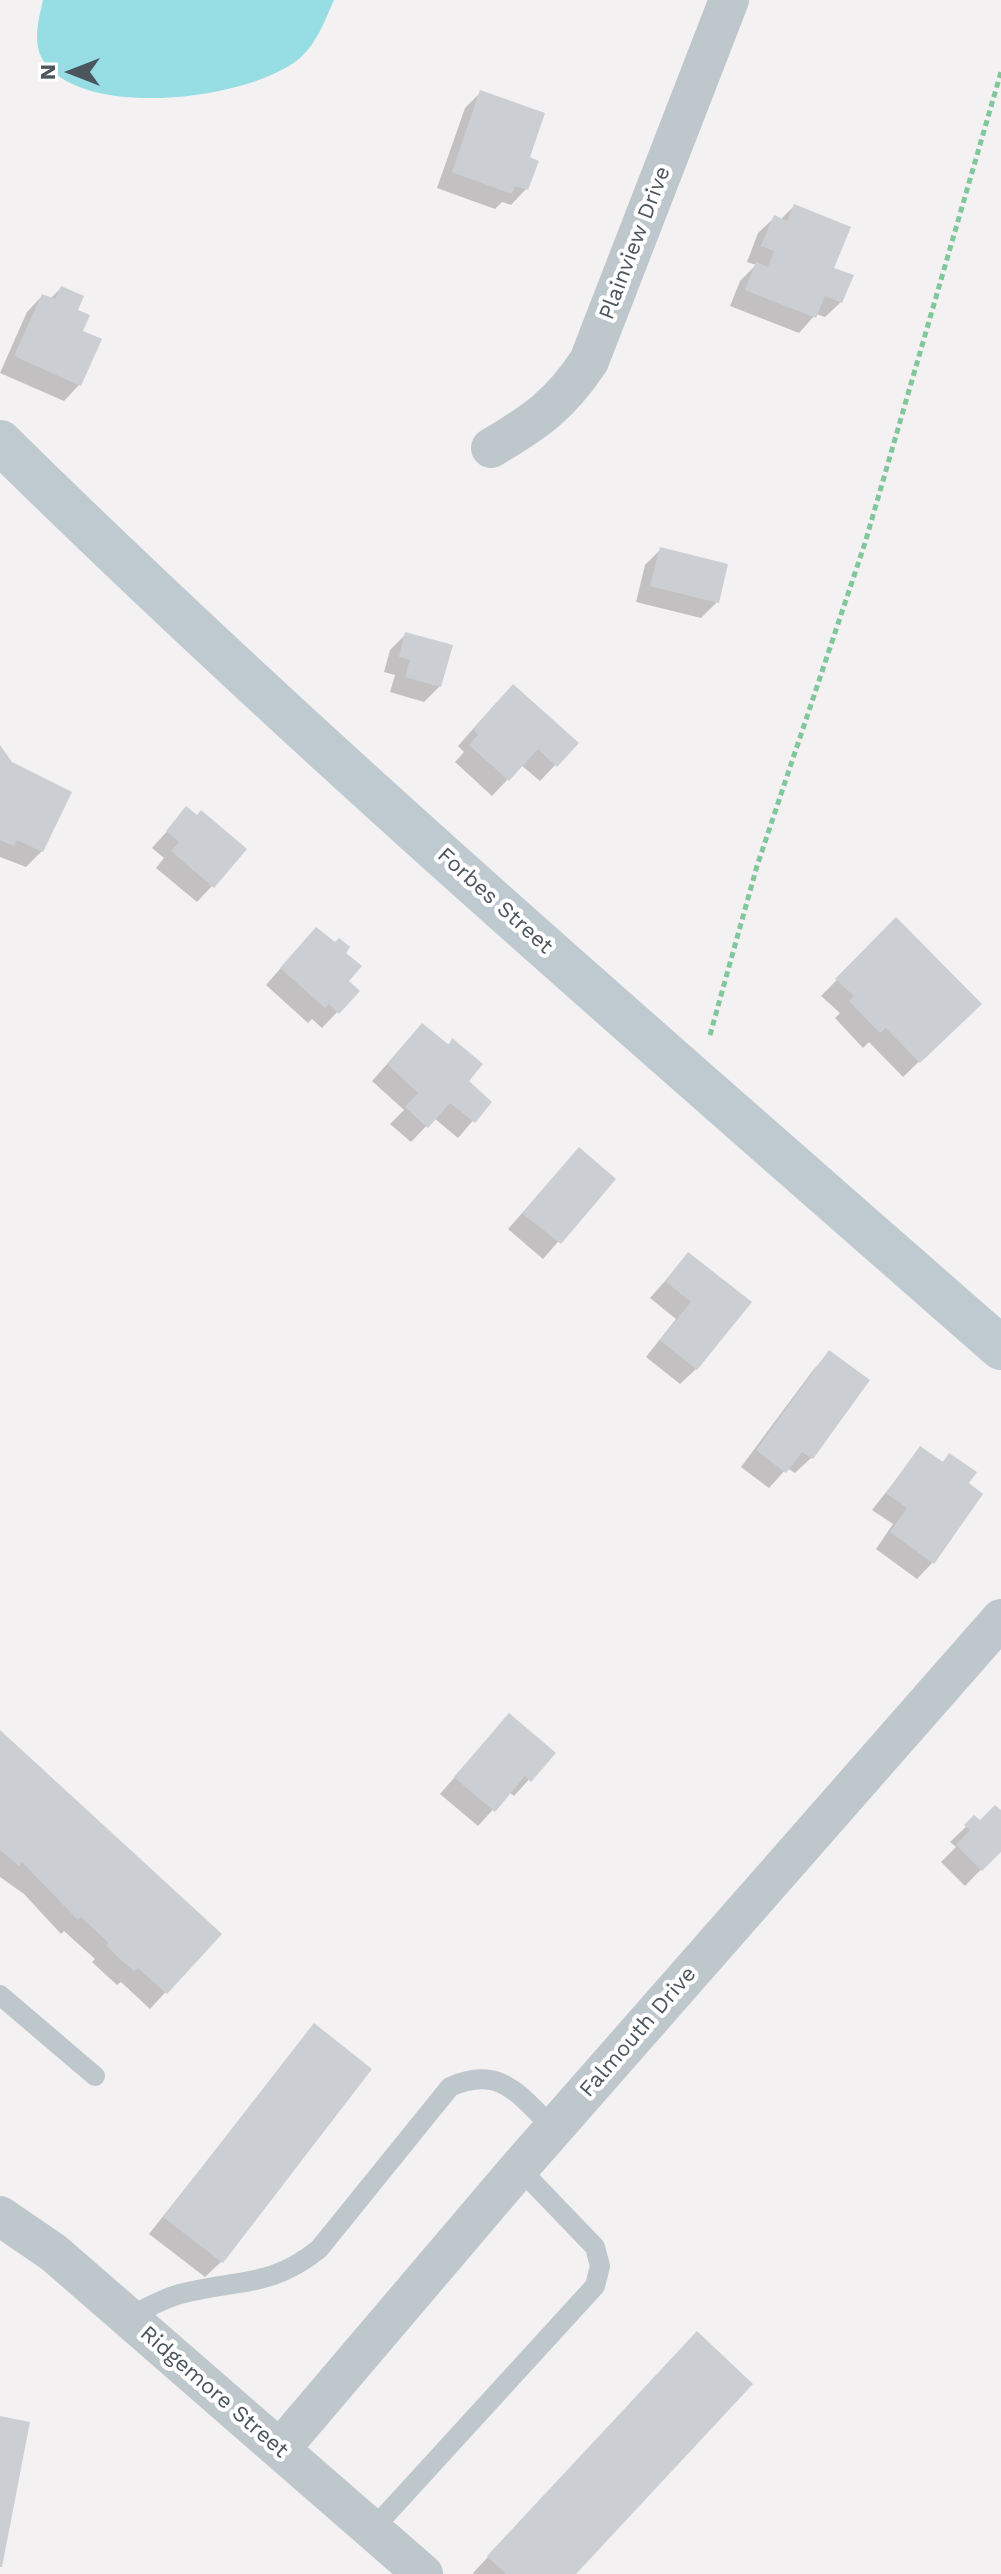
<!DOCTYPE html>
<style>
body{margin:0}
#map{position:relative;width:1001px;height:2574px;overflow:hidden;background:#f3f1f1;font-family:"Work Sans",sans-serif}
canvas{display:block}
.north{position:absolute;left:32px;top:32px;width:80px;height:80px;-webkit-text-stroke:6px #fff;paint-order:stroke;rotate:270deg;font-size:22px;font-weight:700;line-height:32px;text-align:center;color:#4b565d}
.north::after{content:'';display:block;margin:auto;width:28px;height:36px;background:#4b565d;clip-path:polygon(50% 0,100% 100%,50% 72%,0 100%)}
</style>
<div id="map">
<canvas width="1001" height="2574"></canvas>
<div class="north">N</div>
</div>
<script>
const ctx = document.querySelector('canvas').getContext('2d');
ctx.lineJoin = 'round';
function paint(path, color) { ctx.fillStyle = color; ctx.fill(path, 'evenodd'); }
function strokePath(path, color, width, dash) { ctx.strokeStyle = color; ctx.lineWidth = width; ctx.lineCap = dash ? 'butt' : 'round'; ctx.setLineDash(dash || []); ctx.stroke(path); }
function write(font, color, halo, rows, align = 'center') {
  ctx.font = font + ' "Work Sans",sans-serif'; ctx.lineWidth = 8; ctx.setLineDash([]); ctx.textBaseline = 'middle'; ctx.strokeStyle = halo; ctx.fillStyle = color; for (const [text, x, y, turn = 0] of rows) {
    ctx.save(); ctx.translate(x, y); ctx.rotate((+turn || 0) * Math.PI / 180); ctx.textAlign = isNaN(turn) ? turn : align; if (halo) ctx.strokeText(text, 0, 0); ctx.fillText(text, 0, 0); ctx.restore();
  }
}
paint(new Path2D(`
 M43,0H334C325,20 317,43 300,58C251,100 82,121 43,60C32,42 39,19 43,0Z`), '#96dde4');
paint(new Path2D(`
 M481,92L527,158L526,189L511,205L502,202L495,209L437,188L465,108Z
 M794,206L841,302L825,317L816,314L799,333L730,306L740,281L756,265L747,262L758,233L774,218L780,220Z
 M61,288L76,311L81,332L79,385L64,401L0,373L27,312L42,296L50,299Z
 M661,549L717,602L701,618L636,602L645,565Z
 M406,634L440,686L424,702L390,692L395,675L384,672L390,650Z
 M497,702L576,743L540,781L521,765L492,796L455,762L464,752L458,746Z
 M0,749L42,851L26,867L0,857Z
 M187,809L212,886L197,902L156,868L164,858L152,848Z
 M896,920L963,1019L903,1077L869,1042L863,1048L835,1018L840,1013L821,996Z
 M301,945L343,953L346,981L357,991L322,1028L312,1019L308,1023L266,985Z
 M422,1025L447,1046L452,1041L466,1081L489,1102L458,1138L434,1118L411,1142L390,1124L404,1110L372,1081Z
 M579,1149L613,1179L543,1259L508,1229Z
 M689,1254L696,1369L680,1384L646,1357L676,1319L650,1298Z
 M830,1353L811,1458L795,1473L787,1468L769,1488L741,1467L814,1369Z
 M921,1448L966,1483L932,1563L917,1579L876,1549L893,1524L872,1510Z
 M494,1732L553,1753L514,1796L509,1792L478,1826L440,1794Z
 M0,1733L219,1934L150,2009L121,1982L117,1985L106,1975L92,1962L95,1959L64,1931L61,1934L24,1894L0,1877Z
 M1001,1813V1849L965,1886L941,1862L956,1847L950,1842L975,1818L980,1823Z
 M314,2026L221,2262L205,2277L149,2234Z
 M682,2349L573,2574H474L473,2573Z`), '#0003');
paint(new Path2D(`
 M480,90L545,113L530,157L539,161L528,190L515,186L512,194L452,172Z
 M794,204L851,227L834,268L854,275L842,303L825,296L816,318L745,290L756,262L768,267L774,251L761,246L774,215L787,221Z
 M61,286L84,296L78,310L90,315L83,331L102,339L81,386L14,356L42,294L55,299Z
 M660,547L728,564L719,603L650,586Z
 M405,632L453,645L441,687L405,677L410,660L399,657Z
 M513,684L579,743L557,767L538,749L509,781L469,745L478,735L473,729Z
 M0,745L12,762L72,792L43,852L17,840L14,846L0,840Z
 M186,806L197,815L201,810L247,849L214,888L171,851L179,842L166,831Z
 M896,917L982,1004L920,1063L886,1028L880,1033L849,1001L854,996L835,979Z
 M316,927L335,942L339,938L350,947L346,953L362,966L349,981L360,991L339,1014L329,1004L325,1008L280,968Z
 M422,1023L449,1045L452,1038L483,1064L469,1081L492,1102L475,1123L450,1103L428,1128L405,1107L418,1093L387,1064Z
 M579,1147L616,1179L561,1244L522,1213Z
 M688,1252L752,1302L697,1370L660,1340L691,1302L665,1281Z
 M829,1350L870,1380L813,1459L802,1452L786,1473L756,1450Z
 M920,1446L943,1462L949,1453L977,1472L969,1483L983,1494L934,1564L890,1532L907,1508L886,1493Z
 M509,1713L556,1753L531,1782L525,1776L495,1812L454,1777Z
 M0,1730L222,1934L167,1994L138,1968L134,1971L121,1960L106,1945L109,1943L81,1917L78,1920L22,1862L19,1866L0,1850Z
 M995,1805L1001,1810V1852L982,1871L956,1845L970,1830L964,1825L974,1815L980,1820Z
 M314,2023L372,2069L223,2263L163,2217Z
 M697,2331L753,2384L576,2574H506L487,2556Z
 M0,2416L30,2422L2,2567H0Z`), '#cbcfd3');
strokePath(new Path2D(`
 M710,1035L757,866L865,543L1001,72`), '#80c79b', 5, [6, 4]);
strokePath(new Path2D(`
 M0,1995L95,2076
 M129,2317C145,2309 162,2299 180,2294C237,2279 271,2288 319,2249L450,2087C501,2064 520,2096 554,2129
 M372,2530L595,2286L600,2266L595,2247L519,2168`), '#bec7cc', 20);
strokePath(new Path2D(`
 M491,448C535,422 560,405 589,361L729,0
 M0,2216L54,2253L423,2574
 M280,2449L519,2168L1001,1619`), '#bec7cc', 40);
strokePath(new Path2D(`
 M0,442C321,758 663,1051 1001,1348`), '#bfc9d0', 44);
write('22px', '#4b565d', '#fff', [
 ["Plainview Drive",635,243,-69],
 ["Forbes Street",495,901,42],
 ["Falmouth Drive",638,2032,-49],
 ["Ridgemore Street",214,2392,41]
]);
</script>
